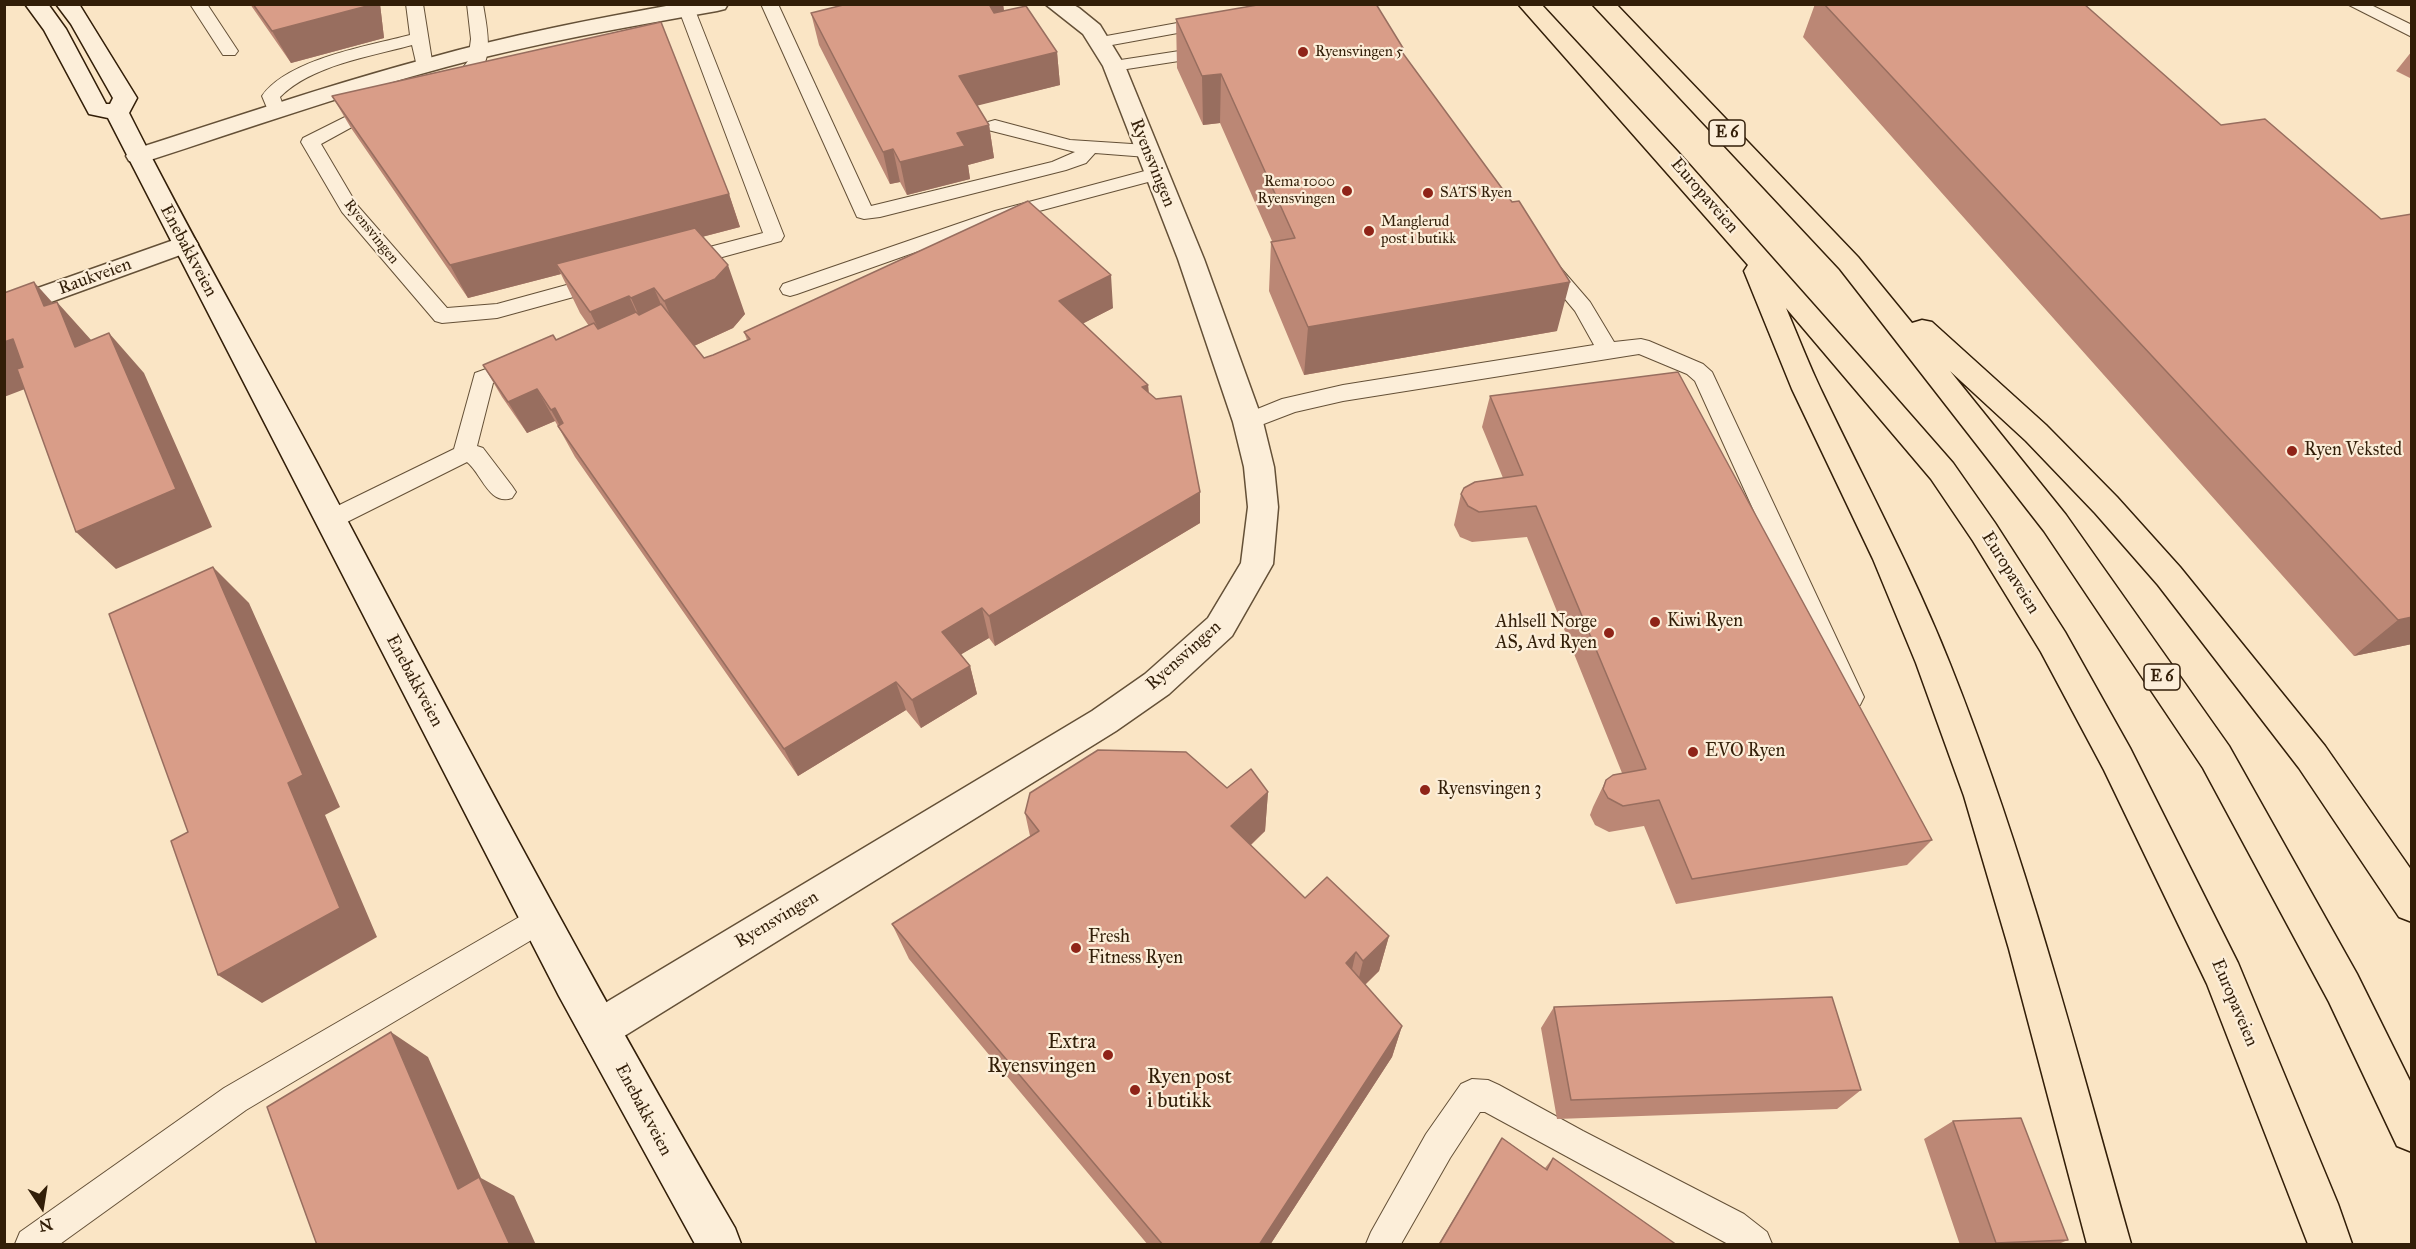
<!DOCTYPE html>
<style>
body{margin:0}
#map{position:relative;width:2416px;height:1249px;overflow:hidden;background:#fae5c5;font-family:"IM FELL Great Primer",serif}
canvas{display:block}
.frame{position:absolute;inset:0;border:6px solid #321e08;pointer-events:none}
.north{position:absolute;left:12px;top:1177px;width:60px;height:60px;-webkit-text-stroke:4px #fceed9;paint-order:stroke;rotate:168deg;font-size:16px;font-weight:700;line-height:24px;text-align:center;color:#321e08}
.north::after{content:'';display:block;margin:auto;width:21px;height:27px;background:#321e08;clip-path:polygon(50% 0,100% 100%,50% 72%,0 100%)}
</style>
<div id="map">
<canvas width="2416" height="1249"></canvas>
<div class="frame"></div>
<div class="north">N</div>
</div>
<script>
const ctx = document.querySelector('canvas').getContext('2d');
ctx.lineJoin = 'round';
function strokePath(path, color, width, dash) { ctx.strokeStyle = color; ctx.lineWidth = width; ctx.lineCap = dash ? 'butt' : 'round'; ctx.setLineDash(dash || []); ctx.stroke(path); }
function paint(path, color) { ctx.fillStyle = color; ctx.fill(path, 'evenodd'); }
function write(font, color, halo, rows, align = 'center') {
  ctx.font = font + ' "IM FELL Great Primer",serif'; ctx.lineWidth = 4.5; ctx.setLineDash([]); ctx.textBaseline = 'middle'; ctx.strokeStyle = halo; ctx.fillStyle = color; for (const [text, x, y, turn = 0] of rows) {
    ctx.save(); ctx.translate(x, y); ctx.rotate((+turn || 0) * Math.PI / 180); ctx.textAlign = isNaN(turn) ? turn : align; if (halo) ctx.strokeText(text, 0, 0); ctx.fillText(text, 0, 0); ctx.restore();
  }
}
const lane = new Path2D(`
 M190,4H207L238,51L235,55H223Z
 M406,4H423L433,67L430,71H418L412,45C369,57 312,65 280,97L285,111L282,115H270L262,96C288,59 368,46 410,35Z
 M467,4H483C487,30 497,67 468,82C461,86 454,89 446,87L443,83L446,79L458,74L468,61L471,39Z
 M761,4H778L871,206L1052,162L1075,152L988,130L986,126L988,122L995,120L1070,140L1147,145L1154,147L1156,151L1154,155L1147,157L1095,153L1086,163L1066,170L880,217L864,219L857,217Z
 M2347,4H2369L2412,25V37Z
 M687,5L693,6L695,10L784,236L781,241L682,268L675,266L672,261L675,256L763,233L679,10L681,6Z
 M1210,17L1216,18L1219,22L1216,26L1101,47L1095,46L1092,42L1095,38L1101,37Z
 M1212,46L1218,47L1221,51L1218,55L1114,71L1108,70L1105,66L1108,62L1114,61Z
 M377,101L383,102L386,106L383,110L321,144L357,205L447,308L497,304L603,275L610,277L613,282L610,287L497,318L442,323L435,321L342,212L301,142L303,138Z
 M1156,168L1163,170L1166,174L1163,178L1009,219L797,294L790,296L783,294L780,289L783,284L995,211Z
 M1545,256L1552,258L1590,302L1614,342L1641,339L1649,341L1703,364L1712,372L1864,697L1860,705L1851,708L1842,705L1695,381L1687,374L1639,354L1343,401L1295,412L1248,430L1240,428L1237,422L1240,416L1282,399L1343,385L1594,345L1575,311L1535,263L1538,258Z
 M522,356L530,359L533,364L530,369L493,383L477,446L483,448L512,486L516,492L512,498C489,506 482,474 467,462L339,526L330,529L321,526L318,520L321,514L454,449L475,373Z
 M540,905L550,909L555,919L550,929L246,1110L60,1244H15L20,1232L224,1088Z
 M1472,1079L1488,1080L1499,1085L1583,1131L1744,1214L1767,1232L1772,1244H1728L1485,1112H1480L1450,1158L1401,1244H1366L1371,1232L1426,1134L1461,1084Z`);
const street = new Path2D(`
 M677,4H728L725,9L717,11C626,27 535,43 446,67C345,94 246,129 147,161L138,163L129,161L126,156L129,151C229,119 328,85 429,58C510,35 594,19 677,4Z
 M1045,4H1072L1079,8L1100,25L1125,66L1204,259L1263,422L1274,467L1278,507L1273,564L1232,636L1169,694L1116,731L613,1043L599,1049L585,1043L579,1029L585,1015L1092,711L1145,674L1208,618L1241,563L1248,507L1244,467L1233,422L1178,259L1103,66L1083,34Z
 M185,236L194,238L198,244L194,250L4,319V300Z`);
const secondary = new Path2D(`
 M25,4H48L66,29L106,104H110L113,98L71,24L56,4H79L137,98L129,113C188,231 254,345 316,461C452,719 588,976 735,1228L741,1244H695L559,996L108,118L89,114L44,30Z`);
const highway = new Path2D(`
 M1518,4H1541L1678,152L1867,365L1953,463L1995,523L2065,632L2130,748L2238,963L2338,1204L2352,1244H2308L2207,984L2104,770L2041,652L1973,541L1931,479L1786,308C1798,336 1809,365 1822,392C1865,482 1913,571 1950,664C2025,852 2076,1049 2131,1244H2087L2009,949L1964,796L1916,663L1873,559L1792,389L1744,271L1748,265Z
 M1592,4H1616L1858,257L1912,323L1922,320L1932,322L2046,425L2117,497L2180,567L2325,746L2412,871V922L2399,917L2299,768L2158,585L2095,513L2026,441L1950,371L2066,515L2229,746L2357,974L2412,1085V1152L2397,1146L2329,1002L2203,768L2044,531L1840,269Z`);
strokePath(lane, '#645037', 2);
strokePath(street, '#645037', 3);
strokePath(secondary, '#321e08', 3);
strokePath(highway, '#321e08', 3);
paint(lane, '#fceed9');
paint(street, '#fceed9');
paint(secondary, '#fceed9');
paint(highway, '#fae5c5');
paint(new Path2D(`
 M250,4H380L384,38L291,63Z
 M1003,4L1004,11L1057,52L1060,85L977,105L989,125L994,158L968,165L970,179L907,195L900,182L890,184L819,45L811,13Z
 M1815,4H1824L2221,125L2381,219L2412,644L2354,656L1803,37Z
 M1176,19L1403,54L1557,331L1304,375L1269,291L1271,242L1272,241L1220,123L1203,125L1177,68Z
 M2412,51V79L2396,71Z
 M332,96L729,194L740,227L702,237L745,314L733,328L694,346L704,358L713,355L747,340L744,332L1113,308L1083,323L1148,385L1149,393L1200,523L995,646L989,638L961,654L970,666L977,694L921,728L906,710L798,776L575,457L555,421L527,433L502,397L483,365L556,340L589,326L580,313L561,274L468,298L351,128Z
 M1490,396L1932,840L1907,865L1676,904L1644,826L1609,832L1595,825L1590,815L1593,807L1606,780L1622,773L1527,537L1472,542L1460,537L1454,525L1461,494L1503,478L1482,427Z
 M1227,788L1268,792L1265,831L1251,845L1305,898L1389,936L1379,971L1365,985L1402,1026L1392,1057L1270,1245H1148L909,959L892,924L1030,836L1025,813Z
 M1554,1007L1861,1090L1837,1109L1557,1119L1541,1028Z
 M1953,1121L2068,1240L2056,1245H1960L1924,1139Z
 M1502,1138L1545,1168L1553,1158L1677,1245H1438Z`), '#bb8775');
paint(new Path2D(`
 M367,4H380L384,38L291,63L272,31Z
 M994,4H1003L1007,33L990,6Z
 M1057,52L1060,85L964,109L959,76Z
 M1221,74L1220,123L1203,125L1202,76Z
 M989,125L994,158L968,165L970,179L907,195L900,162L957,133Z
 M893,149L900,182L890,184L883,152Z
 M729,194L740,227L563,273L556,264L561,274L468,298L450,265Z
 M728,265L745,314L733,328L685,350L664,301Z
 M1111,275L1113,308L1063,334L1059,301Z
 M34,282L61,312L57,302L92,341L75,347L44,306Z
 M1570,282L1557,331L1304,375L1308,327Z
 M654,288L675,337L653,347L631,298Z
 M629,296L651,344L614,361L590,312Z
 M109,333L144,373L212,527L116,569L76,532Z
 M13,339L51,379L4,397V342Z
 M1148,385L1150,416L1142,387Z
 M537,389L555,421L527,433L508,402Z
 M555,408L573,440L569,442L551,410Z
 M1200,492V523L995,646L989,616Z
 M213,567L249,603L340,807L325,815L377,937L262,1003L218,975L288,783Z
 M982,608L989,638L950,661L942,632Z
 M2412,617V644L2354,656L2398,620Z
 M970,666L977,694L921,728L912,700Z
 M896,682L906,710L798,776L784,749Z
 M1268,792L1265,831L1230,864L1231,826Z
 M1389,936L1379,971L1355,994L1363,961Z
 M1356,952L1348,987L1346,963Z
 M1402,1026L1392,1057L1270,1245H1259Z
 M391,1032L428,1057L481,1178L514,1196L536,1245H510L458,1189Z`), '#986e5f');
const building = new Path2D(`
 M253,4H367V6L272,31Z
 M847,4H994L990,6L994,13L1026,6L1057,52L959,76L989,125L957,133L965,146L900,162L893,149L883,152L811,13Z
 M1263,4H1376L1403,48H1399L1512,202L1519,201L1570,282L1308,327L1271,242L1295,238L1221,74L1202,76L1176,19Z
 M1824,4H2084L2221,125L2265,119L2381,219L2412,214V617L2398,620Z
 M661,22L729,194L450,265L332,96Z
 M1028,201L1111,275L1059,301L1148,385L1142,387L1156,399L1181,396L1200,492L989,616L982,608L942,632L970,666L912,700L896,682L784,749L558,426L563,423L555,408L551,410L537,389L508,402L483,365L553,335L556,340L594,323L598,329L636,312L639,315L661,304L704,358L713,355L750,339L744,332Z
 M695,228L728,265L715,279L664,301L654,288L631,298L629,296L590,312L556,264Z
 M34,282L44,306L57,302L75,347L109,333L176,489L76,532L17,369L23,367L13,339L4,342V293Z
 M1678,372L1932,840L1692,879L1659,800L1623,806L1608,798L1603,789L1606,780L1613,775L1646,769L1536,506L1479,512L1468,506L1461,494L1464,488L1475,482L1523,475L1490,396Z
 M213,567L303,775L288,783L340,908L218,975L171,841L188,832L109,614Z
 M1098,750L1186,752L1227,788L1251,769L1268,792L1231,826L1305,898L1327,877L1389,936L1363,961L1356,952L1346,963L1402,1026L1259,1245H1163L892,924L1039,831L1025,813L1030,793Z
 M1832,997L1861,1090L1571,1100L1554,1007Z
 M391,1032L458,1189L479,1177L510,1245H317L267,1107Z
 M2021,1118L2068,1240L1996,1243L1953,1121Z
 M1502,1138L1547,1170L1553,1158L1677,1245H1439Z`);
paint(building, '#d99d88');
strokePath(building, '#986e5f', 1.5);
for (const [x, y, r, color] of [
 [1303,52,6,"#8f2418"],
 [1347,191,6,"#8f2418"],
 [1428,193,6,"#8f2418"],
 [1369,231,6,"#8f2418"],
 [2292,451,6,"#8f2418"],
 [1655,622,6,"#8f2418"],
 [1609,633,6,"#8f2418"],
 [1693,752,6,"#8f2418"],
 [1425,790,6,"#8f2418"],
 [1076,948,6,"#8f2418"],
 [1108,1055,6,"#8f2418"],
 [1135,1090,6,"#8f2418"]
]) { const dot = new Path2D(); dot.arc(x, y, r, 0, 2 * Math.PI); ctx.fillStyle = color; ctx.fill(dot); strokePath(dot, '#fceed9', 2); }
write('15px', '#321e08', '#fceed9', [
 ["Ryensvingen 5",1315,52],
 ["Rema 1000",1335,182,"right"],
 ["Ryensvingen",1335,199,"right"],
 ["SATS Ryen",1440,193],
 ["Manglerud",1381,222],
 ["post i butikk",1381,239]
], 'left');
write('15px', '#321e08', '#fceed9', [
 ["Ryensvingen",371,232,51]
]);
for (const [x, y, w] of [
 [1727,133,36],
 [2162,677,36]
]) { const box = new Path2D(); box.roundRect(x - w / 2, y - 13, w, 26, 4.5); ctx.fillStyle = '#fceed9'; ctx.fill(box); strokePath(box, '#321e08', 1.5); }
write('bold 16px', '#321e08', null, [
 ["E 6",1727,133],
 ["E 6",2162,677]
]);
write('18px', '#321e08', '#fceed9', [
 ["Ryensvingen",1152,163,68],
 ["Europaveien",1704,196,49],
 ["Enebakkveien",188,251,62],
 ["Raukveien",95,277,-20],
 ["Europaveien",2010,573,58],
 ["Ryensvingen",1184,656,-42],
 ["Enebakkveien",414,681,62],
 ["Ryensvingen",777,920,-31],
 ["Europaveien",2234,1003,67],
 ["Enebakkveien",643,1110,62]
]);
write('18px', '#321e08', '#fceed9', [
 ["Ryen Veksted",2304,451],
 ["Kiwi Ryen",1667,622],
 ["Ahlsell Norge",1597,623,"right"],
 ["AS, Avd Ryen",1597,644,"right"],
 ["EVO Ryen",1705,752],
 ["Ryensvingen 3",1437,790],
 ["Fresh",1088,938],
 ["Fitness Ryen",1088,959]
], 'left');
write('21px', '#321e08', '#fceed9', [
 ["Extra",1096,1043],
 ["Ryensvingen",1096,1067],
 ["Ryen post",1147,1078,"left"],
 ["i butikk",1147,1102,"left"]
], 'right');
</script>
